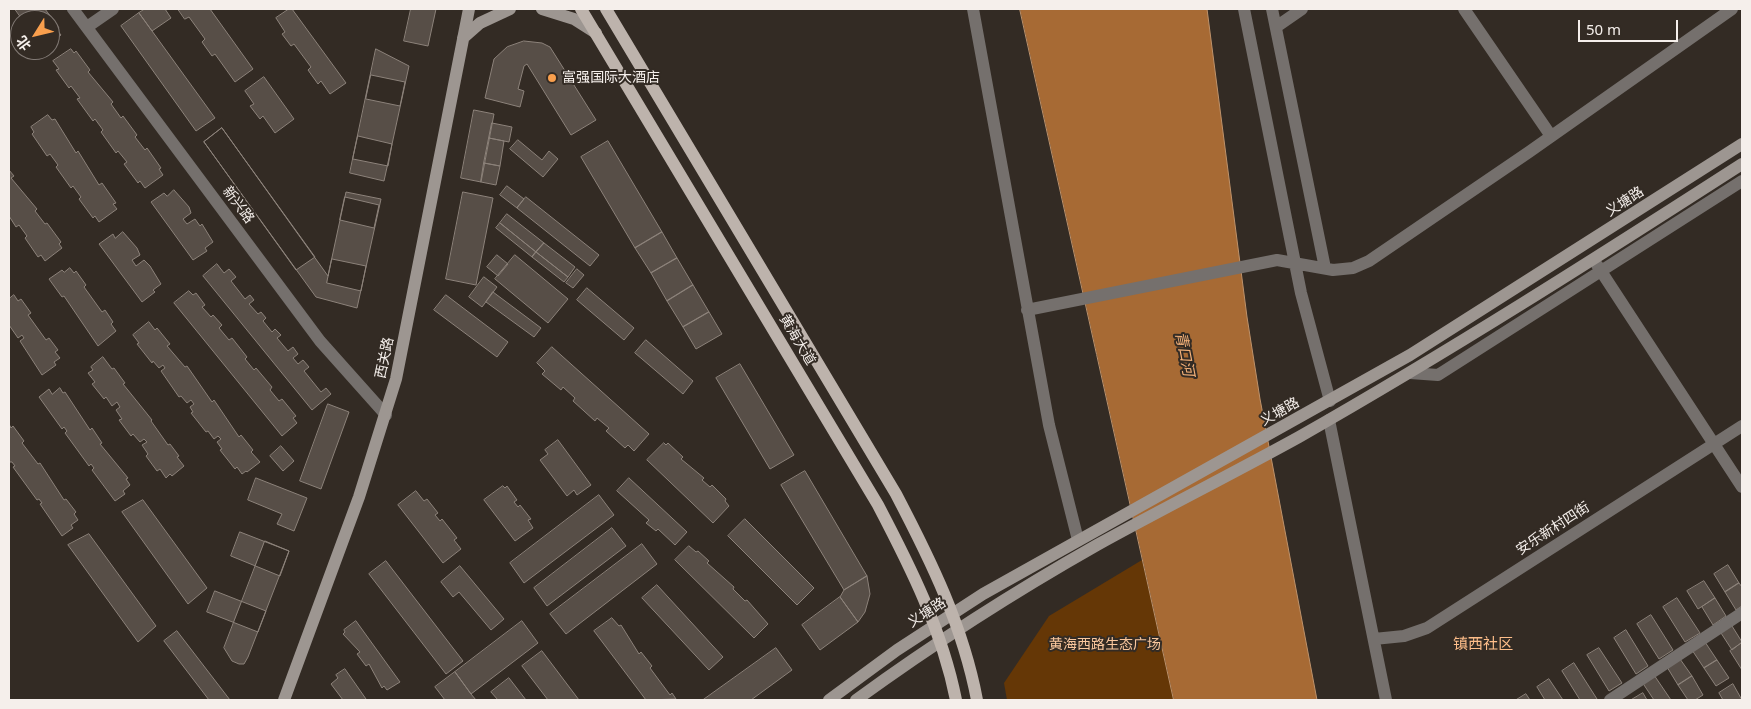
<!DOCTYPE html>
<meta charset="utf-8">
<style>
body{margin:0}
#map{position:relative;width:1751px;height:709px;overflow:hidden;background:#332b24;font-family:"Noto Sans","Noto Sans SC",sans-serif}
canvas{display:block}
.frame{position:absolute;inset:0;border:10px solid #f5efeb;pointer-events:none}
.north{position:absolute;left:10px;top:10px;width:50px;height:50px;box-sizing:border-box;background:#332b24;border:1px solid #817974;border-radius:50%;rotate:234deg;font-size:14px;font-weight:700;line-height:20px;text-align:center;color:#f5efeb}
.north::after{content:'';display:block;margin:auto;width:18px;height:22px;background:#f99f4d;clip-path:polygon(50% 0,100% 100%,50% 72%,0 100%)}
.scale{position:absolute;left:1578px;top:20px;width:100px;height:22px;box-sizing:border-box;border:2px solid #f5efeb;border-top:0;padding-left:6px;font-size:15px;line-height:18px;white-space:nowrap;color:#f5efeb;-webkit-text-stroke:4px #332b24;paint-order:stroke}
</style>
<div id="map">
<canvas width="1751" height="709"></canvas>
<div class="frame"></div>
<div class="north">北</div>
<div class="scale">50 m</div>
</div>
<script>
const ctx = document.querySelector('canvas').getContext('2d');
ctx.lineJoin = 'round';
function paint(path, color) { ctx.fillStyle = color; ctx.fill(path, 'evenodd'); }
function strokePath(path, color, width, dash) { ctx.strokeStyle = color; ctx.lineWidth = width; ctx.lineCap = dash ? 'butt' : 'round'; ctx.setLineDash(dash || []); ctx.stroke(path); }
function write(font, color, halo, rows, align = 'center') {
  ctx.font = font + ' "Noto Sans","Noto Sans SC",sans-serif'; ctx.lineWidth = 4; ctx.setLineDash([]); ctx.textBaseline = 'middle'; ctx.strokeStyle = halo; ctx.fillStyle = color; for (const [text, x, y, turn = 0] of rows) {
    ctx.save(); ctx.translate(x, y); ctx.rotate((+turn || 0) * Math.PI / 180); ctx.textAlign = isNaN(turn) ? turn : align; if (halo) ctx.strokeText(text, 0, 0); ctx.fillText(text, 0, 0); ctx.restore();
  }
}
paint(new Path2D(`
 M1142,560L1174,700H1007L1004,683L1049,616Z`), '#653706');
const water = new Path2D(`
 M1020,9H1207L1247,317L1260,399L1317,700H1174Z`);
paint(water, '#a76a34');
strokePath(water, '#be926b', 1);
const building = new Path2D(`
 M15,9H45L59,28L57,30L61,35L50,43V20H23Z
 M145,9H165L171,18L152,31L139,13Z
 M178,9H210L253,69L235,82L215,54L212,56L202,42L205,39L189,17L185,19Z
 M289,9H292L346,83L330,94L321,81L318,84L308,70L311,67L294,44L291,46L282,34L285,32L276,18Z
 M411,9H436L428,46L404,41Z
 M139,13L215,118L196,131L121,26Z
 M524,41L542,43L550,47L596,120L571,135L527,64L524,66L518,89L524,91L520,107L485,98L494,59L507,47Z
 M71,49L74,53L76,51L90,70L88,72L113,102L111,104L121,118L123,116L137,135L135,137L145,150L147,148L161,168L159,169L163,175L145,188L140,181L138,183L124,164L127,162L118,151L116,153L101,132L103,130L95,119L93,121L77,99L80,98L71,86L69,88L56,70L59,69L53,61Z
 M376,49L409,66L384,181L350,173Z
 M371,75L405,82L400,106L366,99Z
 M264,77L294,119L275,133L263,116L260,119L250,106L254,104L245,91Z
 M474,110L494,114L481,182L461,178Z
 M48,115L52,120L55,119L76,153L78,151L99,185L102,183L116,203L113,204L117,209L99,222L95,216L93,218L79,199L81,197L73,186L71,188L56,167L58,165L50,154L47,156L32,134L34,132L31,127Z
 M492,123L512,127L509,142L489,138Z
 M222,128L315,257L296,270L204,142Z
 M222,128L328,276L346,192L381,199L357,308L316,297L204,142Z
 M358,136L392,144L388,166L353,159Z
 M489,138L504,141L500,166L484,163Z
 M518,140L542,160L549,151L558,159L543,177L510,149Z
 M608,141L662,232L635,248L581,157Z
 M484,163L500,166L496,185L481,182Z
 M9,170L14,176L11,178L37,209L35,211L45,224L47,223L61,242L59,244L62,248L45,261L41,255L38,257L25,238L27,236L19,225L16,227L9,216Z
 M507,186L524,199L517,208L500,195Z
 M174,190L189,207L191,213L183,219L187,224L195,219L200,226L202,224L213,242L205,248L207,251L193,260L151,202L164,193L167,196Z
 M463,192L493,198L476,285L446,279Z
 M345,197L379,205L374,228L340,220Z
 M526,197L599,255L590,266L517,208Z
 M507,214L544,243L536,252L500,223Z
 M500,223L536,252L532,257L496,228Z
 M123,232L137,248L140,255L132,260L136,266L144,260L150,266L161,284L153,290L155,292L142,302L99,244L113,234L115,238Z
 M662,232L677,258L651,273L635,248Z
 M544,243L575,267L568,277L536,252Z
 M536,252L568,277L564,282L532,257Z
 M497,255L508,264L498,276L487,267Z
 M515,255L568,299L548,323L495,279Z
 M677,258L693,285L667,301L651,273Z
 M332,259L366,266L361,291L327,283Z
 M217,264L224,273L229,269L236,277L231,281L245,299L250,295L254,300L249,304L258,314L261,312L266,318L263,321L272,332L275,329L281,335L277,338L288,351L293,347L298,354L293,358L298,364L303,360L309,367L304,371L321,392L326,388L331,394L312,410L203,276Z
 M70,268L74,273L76,271L86,285L84,287L102,312L105,310L113,322L111,324L116,331L98,346L64,296L62,297L49,279L62,270L64,272Z
 M577,269L584,275L573,288L566,283Z
 M484,277L497,287L482,307L469,297Z
 M693,285L709,312L683,327L667,301Z
 M587,288L634,328L624,340L577,300Z
 M189,291L193,295L196,293L205,305L202,307L211,317L213,315L222,325L219,328L229,340L232,338L247,357L245,359L254,370L256,368L272,387L270,390L279,401L282,399L296,416L293,418L297,423L282,436L174,303Z
 M493,292L541,328L534,337L486,302Z
 M14,295L18,301L21,299L31,313L28,315L46,340L49,338L58,350L55,352L60,358L54,362L56,365L42,375L20,341L24,338L22,335L18,338L9,325V299Z
 M446,295L508,342L497,357L434,310Z
 M709,312L722,334L696,349L683,327Z
 M149,322L155,330L157,328L170,344L167,346L185,367L187,366L212,402L214,400L239,437L241,435L253,450L251,452L260,462L247,472L246,471L242,474L237,467L235,469L220,450L222,449L217,442L221,439L218,436L214,439L208,431L206,432L191,413L193,412L190,407L194,404L191,400L187,403L181,396L179,397L161,371L165,368L163,365L159,368L153,361L152,363L137,344L139,343L133,335Z
 M646,340L693,381L683,394L635,353Z
 M552,347L649,434L634,451L628,445L625,448L606,431L609,428L597,418L595,421L573,401L575,398L563,387L561,390L542,374L545,371L537,363Z
 M103,357L112,369L114,368L125,383L123,384L152,420L151,421L168,445L170,444L179,456L177,457L184,466L172,476L170,474L166,478L160,469L157,471L146,456L148,454L142,445L147,442L144,439L140,442L133,434L131,436L119,420L122,419L116,410L120,407L117,402L112,406L106,397L104,399L92,384L95,382L88,373L93,370L91,367Z
 M740,364L794,455L770,469L716,378Z
 M60,388L63,393L65,392L90,430L92,428L102,443L100,444L128,478L126,479L130,485L123,491L125,494L115,501L92,470L94,468L91,464L89,466L65,433L67,431L64,427L62,429L39,397L49,389L52,394Z
 M328,404L349,412L321,489L300,481Z
 M9,424L11,428L13,426L24,441L22,443L38,464L40,463L64,500L66,499L76,512L74,514L78,520L71,525L73,528L62,536L40,504L42,503L39,499L37,500L13,467L15,466L12,462H9Z
 M558,440L591,485L577,495L574,490L567,496L540,460L548,454L545,450Z
 M664,443L666,445L668,443L683,457L681,459L704,478L702,480L710,487L712,485L726,499L725,501L729,506L713,523L647,460Z
 M281,446L294,461L283,471L270,456Z
 M805,471L867,576L844,590L781,485Z
 M256,478L307,498L294,531L277,524L282,514L248,500Z
 M629,478L687,532L675,545L658,529L656,531L646,523L649,520L617,491Z
 M503,486L505,488L507,486L517,500L514,502L518,507L520,505L531,519L528,520L533,528L515,541L484,500Z
 M416,491L424,501L427,499L438,513L435,515L440,521L442,519L457,538L454,540L461,549L443,563L398,505Z
 M599,495L614,515L524,583L510,563Z
 M143,500L207,588L188,604L122,512Z
 M745,519L814,588L797,605L728,536Z
 M612,528L626,546L547,606L534,588Z
 M240,532L289,551L280,576L231,556Z
 M89,534L156,626L138,642L68,545Z
 M265,541L289,551L248,657L244,664H239L232,661L224,648Z
 M642,544L657,564L566,634L550,614Z
 M689,546L696,552L698,551L709,561L707,563L734,587L733,589L745,601L747,600L768,624L754,638L675,560Z
 M386,561L463,661L446,674L369,574Z
 M1728,565L1739,583L1725,592L1714,574Z
 M460,566L504,619L491,630L459,592L453,597L441,582Z
 M867,576L870,594L865,612L858,622L840,597L844,590Z
 M1704,581L1715,598L1698,609L1687,591Z
 M1739,583L1742,587V606L1736,610L1725,592Z
 M657,585L723,657L709,670L642,598Z
 M215,591L266,611L258,632L207,612Z
 M840,597L858,622L820,650L802,625Z
 M1677,598L1700,633L1685,642L1663,607Z
 M1715,598L1726,616L1713,625L1702,607Z
 M1651,615L1673,650L1659,659L1637,624Z
 M612,618L619,626L621,625L639,654L641,652L652,666L650,668L670,695L672,693L676,699L646,700L594,631Z
 M356,621L400,682L387,690L384,686L382,688L369,664L366,666L357,654L360,652L343,634L345,632L344,630Z
 M522,621L538,643L471,694L455,672Z
 M1732,626L1742,642L1732,650L1721,633Z
 M1626,630L1648,666L1636,674L1614,638Z
 M177,631L230,700H209L164,641Z
 M1705,642L1717,660L1704,668L1692,650Z
 M1742,643V670L1730,651Z
 M776,648L792,670L751,700H703Z
 M1599,648L1622,683L1609,691L1587,655Z
 M542,651L579,700H548L522,666Z
 M1680,659L1692,676L1678,685L1667,667Z
 M1717,660L1729,678L1716,686L1704,668Z
 M1574,663L1597,699L1594,700H1580L1562,671Z
 M345,669L366,699L365,700H343L331,684L338,678L336,675Z
 M455,672L471,694L476,700H445L435,687Z
 M1654,675L1671,700H1654L1642,682Z
 M1692,676L1703,695L1695,700H1688L1678,685Z
 M509,678L526,700H498L491,692Z
 M1549,679L1563,700H1545L1537,687Z
 M1733,684L1742,700H1723L1719,693Z
 M1643,693L1647,700H1631Z
 M1526,694L1530,700H1516Z`);
paint(building, '#574e47');
strokePath(building, '#8c827a', 1);
strokePath(new Path2D(`
 M73,9L320,341L386,415
 M973,9L1049,425L1078,540
 M1244,9L1301,293L1330,401
 M1272,9L1325,268
 M1464,9L1551,136
 M87,27L113,9
 M1276,27L1302,9
 M1597,265L1742,487
 M1027,310L1277,260L1333,270L1353,268L1369,261L1529,152L1732,9
 M1410,373L1438,375L1742,181
 M1329,420L1386,700
 M1374,639L1404,636L1427,628L1742,426
 M1610,700L1742,613`), '#75706d', 12);
strokePath(new Path2D(`
 M542,9L574,19L596,33
 M463,38L480,23L510,9
 M284,700L359,497L396,379L469,9
 M829,700L897,650L983,594L1410,355L1742,144
 M856,700C933,644 1014,592 1097,545C1164,508 1232,474 1299,437C1450,351 1596,258 1742,164`), '#9d9691', 12);
strokePath(new Path2D(`
 M581,9L878,505C911,568 942,630 956,700
 M606,9L896,494C931,561 963,626 977,700`), '#bdb3ac', 12);
for (const [x, y, r, color] of [
 [552,78,5,"#f99f4d"]
]) { const dot = new Path2D(); dot.arc(x, y, r, 0, 2 * Math.PI); ctx.fillStyle = color; ctx.fill(dot); strokePath(dot, '#332b24', 2); }
write('14px', '#f5efeb', '#332b24', [
 ["富强国际大酒店",562,78]
], 'left');
write('14px', '#f5efeb', '#332b24', [
 ["义塘路",1625,202,-33],
 ["新兴路",238,205,53],
 ["黄海大道",797,340,59],
 ["西关路",385,358,-78],
 ["义塘路",1280,412,-29],
 ["安乐新村四街",1553,529,-33],
 ["义塘路",927,613,-33]
]);
write('14px', '#fac79d', '#332b24', [
 ["黄海西路生态广场",1105,645]
]);
write('italic 15px', '#f6b37a', '#332b24', [
 ["青口河",1184,354,79]
]);
write('15px', '#febe8a', '#332b24', [
 ["镇西社区",1483,645]
]);
</script>
